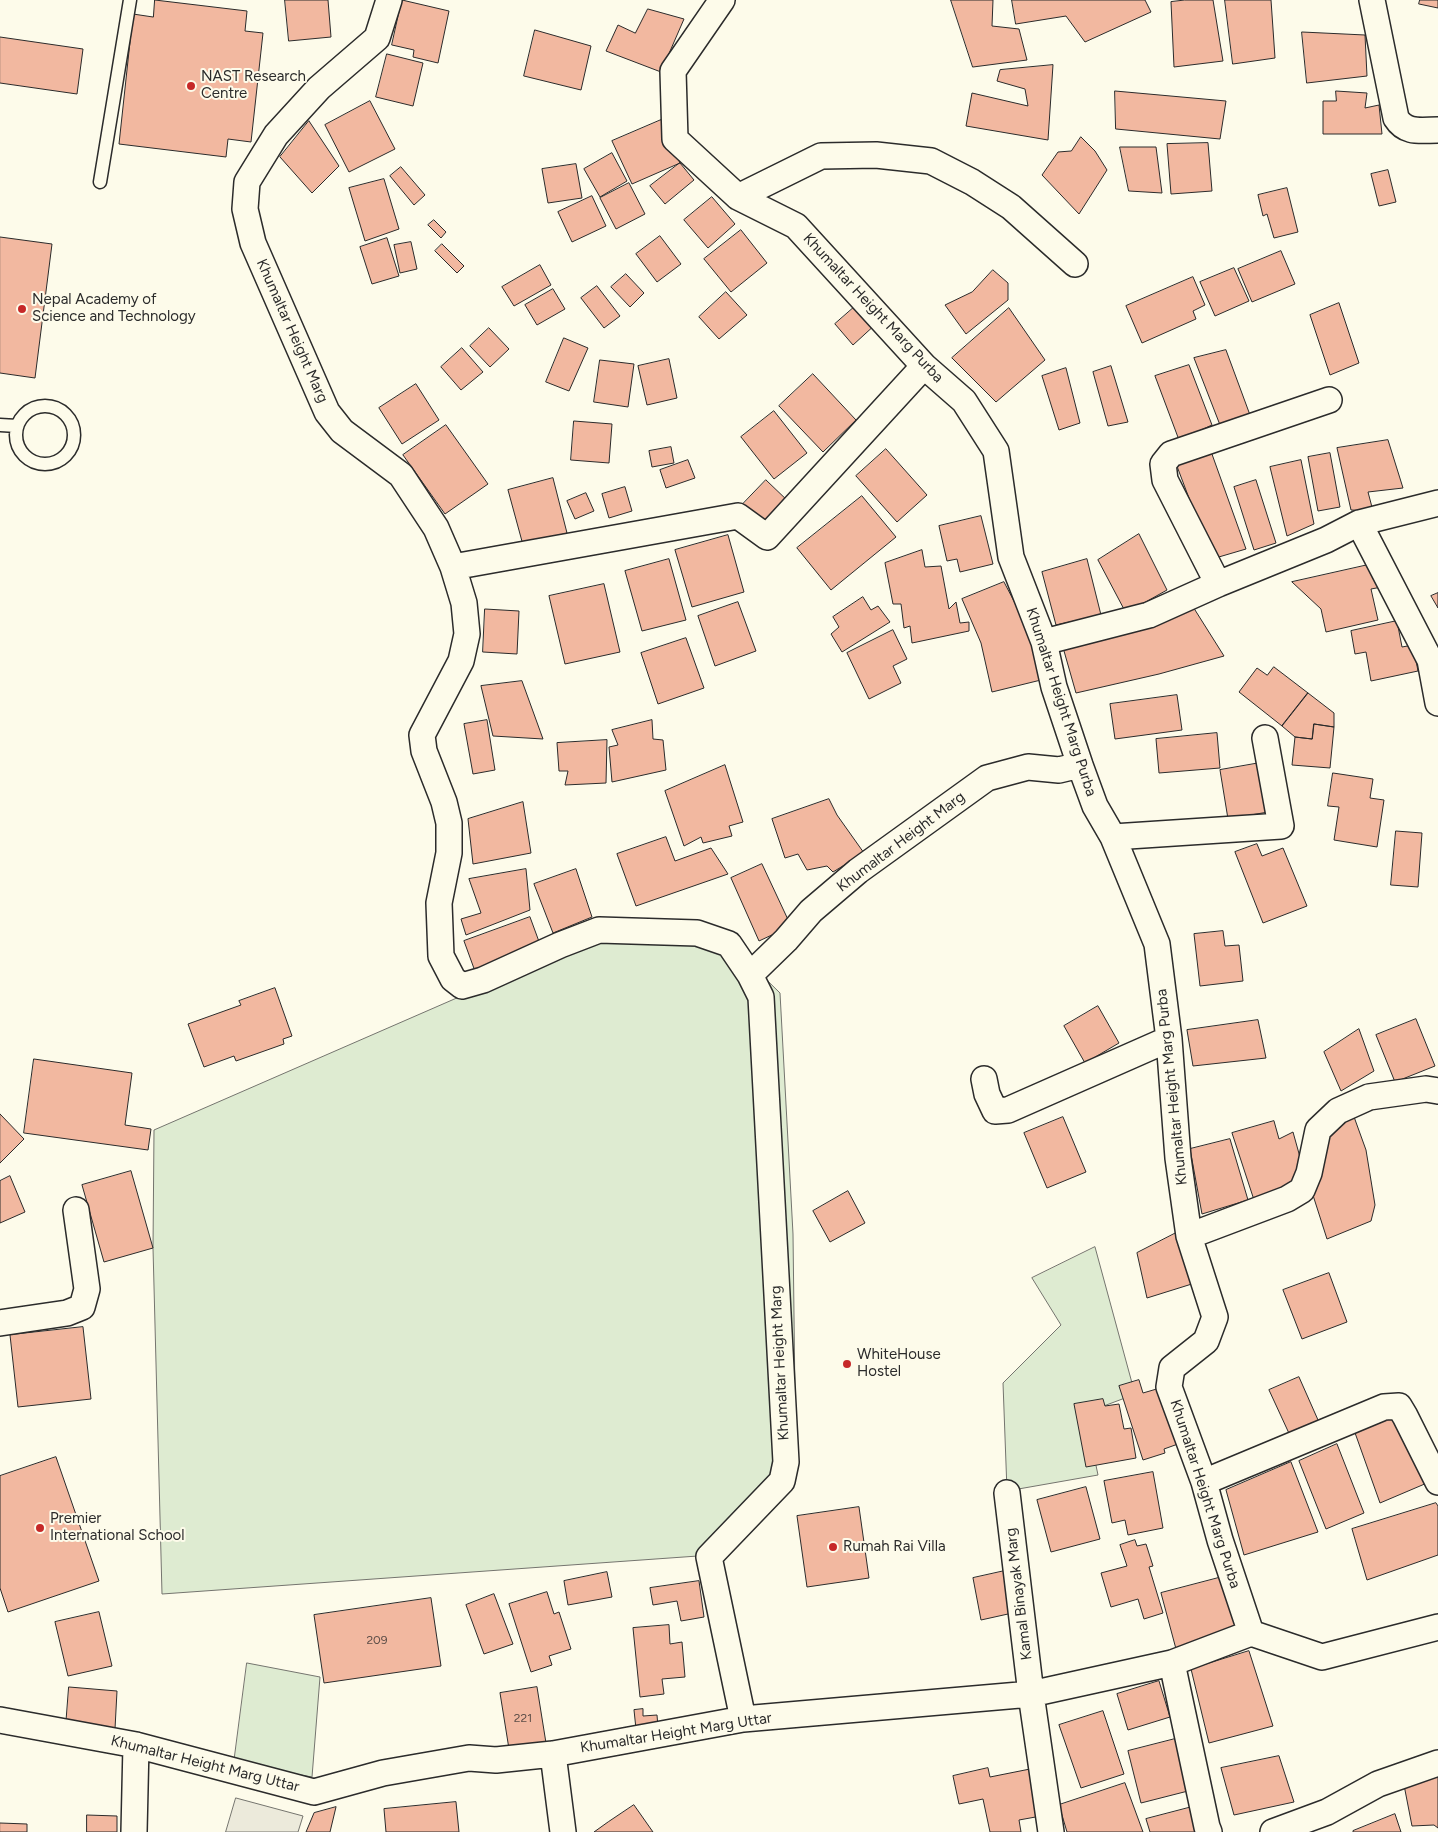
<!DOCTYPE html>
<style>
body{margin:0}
canvas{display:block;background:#fdfbea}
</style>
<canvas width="1438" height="1832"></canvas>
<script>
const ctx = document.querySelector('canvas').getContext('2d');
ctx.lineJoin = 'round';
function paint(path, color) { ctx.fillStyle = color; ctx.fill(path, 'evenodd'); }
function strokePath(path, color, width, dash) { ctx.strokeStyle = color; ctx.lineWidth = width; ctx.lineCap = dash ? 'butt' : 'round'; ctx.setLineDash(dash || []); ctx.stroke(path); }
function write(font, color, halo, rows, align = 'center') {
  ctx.font = font + ' Figtree,sans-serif'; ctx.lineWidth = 4; ctx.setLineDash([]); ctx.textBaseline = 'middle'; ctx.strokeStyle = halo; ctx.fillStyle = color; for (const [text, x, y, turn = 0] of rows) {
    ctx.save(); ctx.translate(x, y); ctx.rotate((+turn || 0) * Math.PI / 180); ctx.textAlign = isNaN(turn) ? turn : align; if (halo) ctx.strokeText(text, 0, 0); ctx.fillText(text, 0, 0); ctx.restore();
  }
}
const green = new Path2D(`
 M591,933L730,944L780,993L793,1234L796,1479L726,1554L162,1594L153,1248L154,1130L459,997Z
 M1095,1247L1132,1383L1125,1398L1085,1413L1098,1475L1007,1491L1003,1383L1061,1325L1032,1278Z
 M247,1663L320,1677L312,1777L234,1763Z`);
paint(green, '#deebd1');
strokePath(green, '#74746e', 1);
const parking = new Path2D(`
 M236,1798L303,1816L298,1832H226Z`);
paint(parking, '#eceadb');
strokePath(parking, '#74746e', 1);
const building = new Path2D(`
 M155,0L247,11L245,31L263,33L251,142L228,139L226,157L119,144L133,14L153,17Z
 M285,0H328L331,37L289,41Z
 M402,0L449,11L438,63L413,57L414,50L392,45Z
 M951,0H993L992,26L1019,29L1027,60L973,67Z
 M1012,0H1145L1151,12L1085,42L1066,16L1016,24Z
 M1185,0H1213L1223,61L1174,67L1171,2Z
 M1225,0H1271L1275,58L1233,64Z
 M1420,0H1438V8L1419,4Z
 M648,9L684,19L661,72L606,51L618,25L635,33Z
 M535,30L591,46L581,90L524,76Z
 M1302,32L1365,35L1367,76L1307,83Z
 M0,37L83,49L77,94L0,83Z
 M387,54L423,63L413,106L376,97Z
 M1053,65L1048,140L966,126L972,93L1028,106L1025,89L997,81L1000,70Z
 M1115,91L1226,101L1220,139L1116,129Z
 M1336,91L1367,93L1365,108L1379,105L1382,134H1323V101H1336Z
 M370,101L395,149L349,172L325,125Z
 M661,120L680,163L632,184L612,141Z
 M309,121L339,166L312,193L280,157Z
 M1081,137L1095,151L1107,170L1079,214L1042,175L1058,152L1071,151Z
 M1208,143L1212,191L1171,194L1167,144Z
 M1120,147H1156L1162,193L1129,191Z
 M612,153L627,181L600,197L584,169Z
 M680,163L694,180L665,204L650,186Z
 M576,164L582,198L548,203L542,169Z
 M401,167L425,195L414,205L390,176Z
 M1388,170L1396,202L1379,206L1371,174Z
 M384,179L399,229L365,241L349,188Z
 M629,183L645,214L616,229L600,198Z
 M1287,188L1298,232L1274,238L1267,214L1263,216L1258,195Z
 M592,196L606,226L572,242L558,212Z
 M712,197L735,224L708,248L684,220Z
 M434,220L446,232L441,238L428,225Z
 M741,230L767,263L731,292L704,259Z
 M660,236L681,264L657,282L636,254Z
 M0,237L52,244L35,378L0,373Z
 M387,238L399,276L372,284L360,247Z
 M411,242L417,269L400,273L394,245Z
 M442,244L464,266L457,273L435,251Z
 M1281,251L1295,284L1252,302L1238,269Z
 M540,265L551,285L514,306L502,287Z
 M1234,268L1249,301L1215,316L1200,282Z
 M993,270L1008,283V300L966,334L945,305L972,292Z
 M626,274L644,293L630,307L611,287Z
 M1193,277L1205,305L1193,311L1196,319L1142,343L1126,306Z
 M597,286L620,316L604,328L581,298Z
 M553,289L565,309L537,325L525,305Z
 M726,292L747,315L719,339L699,317Z
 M859,303L877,323L853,345L835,324Z
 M1339,303L1359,363L1330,375L1310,315Z
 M1009,308L1045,360L996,402L952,358Z
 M489,328L509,349L490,367L470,346Z
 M564,338L588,348L569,391L546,382Z
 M462,348L483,372L461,390L441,367Z
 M1226,350L1250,415L1220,425L1194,358Z
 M669,359L677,398L647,405L638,366Z
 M600,360L634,364L628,407L594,402Z
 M1189,365L1212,425L1179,440L1155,376Z
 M1111,366L1128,422L1108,426L1093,372Z
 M1066,368L1080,423L1059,430L1042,376Z
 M813,374L856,420L823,452L779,406Z
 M416,384L439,420L402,444L379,408Z
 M774,411L807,453L774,479L741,437Z
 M574,421L612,424L609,463L571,460Z
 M446,425L488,484L445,514L403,455Z
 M1388,440L1403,488L1368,492L1373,511L1351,510L1337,448Z
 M1208,443L1246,549L1212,559L1175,461Z
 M671,447L674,463L652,467L649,451Z
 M886,449L927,495L897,522L856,476Z
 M1330,453L1340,507L1318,511L1308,457Z
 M688,460L695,478L666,488L660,470Z
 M1301,460L1314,524L1287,536L1270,467Z
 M553,478L567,533L523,545L508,490Z
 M766,480L790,503L767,527L743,504Z
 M1256,480L1276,543L1254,550L1234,487Z
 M625,487L632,511L609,518L602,494Z
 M586,493L594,511L575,519L567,501Z
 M862,496L896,537L831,590L797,548Z
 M981,516L993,564L960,572L957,559L947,561L939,526Z
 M1139,534L1167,590L1126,613L1098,560Z
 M728,535L744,592L692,607L675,550Z
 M922,550L925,567L941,566L949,609L956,602L960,623L969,622V631L912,643L910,626L904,628L901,604H893L885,563Z
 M669,559L686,620L642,631L625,571Z
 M1087,559L1101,615L1056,625L1042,572Z
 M1377,563L1382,587L1371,589L1378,620L1326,632L1321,609L1292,582Z
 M1004,582L1027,626L1045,679L992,692L981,643L962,599Z
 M604,584L620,652L565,664L549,596Z
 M1438,593V608L1431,596Z
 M863,597L871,610L878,606L890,622L842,652L831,634L839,627L833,617Z
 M738,602L756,651L715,666L698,616Z
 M1190,602L1224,656L1159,674L1076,693L1062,644Z
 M485,609L519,611L517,654L483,652Z
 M1397,621L1402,647L1413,645L1418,671L1371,681L1366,652L1355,654L1351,631Z
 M893,630L907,659L893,666L901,683L869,699L847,653Z
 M686,638L704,688L658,704L641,653Z
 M1274,667L1308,693L1282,726L1239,692L1257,668L1267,675Z
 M522,681L543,739L493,736L481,686Z
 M1308,693L1334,713V727L1314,724L1312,739L1295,737L1282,726Z
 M1177,695L1182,730L1115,739L1110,704Z
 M487,720L495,770L473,774L464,724Z
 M652,720L653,739L663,740L666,770L612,782L609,747L618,745L612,730Z
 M1314,724L1334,727L1330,768L1292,765L1295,737L1312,739Z
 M1217,733L1220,768L1159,773L1156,739Z
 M607,740L606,783L565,785L568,771H559L557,743Z
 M1260,763L1268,812L1228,819L1220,770Z
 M725,765L743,822L729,826L732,836L703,843L701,837L684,846L665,791Z
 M1333,773L1373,779L1370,798L1384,800L1377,847L1334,840L1339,807L1328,806Z
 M829,799L837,815L864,853L833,872L827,866L807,870L798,854L785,858L772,819Z
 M523,802L531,853L473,864L468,819Z
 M1396,831L1422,833L1418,887L1391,885Z
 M666,837L675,861L711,848L728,874L636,906L617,854Z
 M1257,844L1262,856L1283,848L1307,906L1263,923L1235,852Z
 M762,864L791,926L759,941L731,878Z
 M526,869L530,910L466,935L461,919L481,913L469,879Z
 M576,869L592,917L553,933L534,884Z
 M530,917L541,947L476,974L464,941Z
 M1223,931L1225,946L1239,945L1243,981L1200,986L1194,934Z
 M275,988L292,1036L283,1039L284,1044L236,1061L234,1056L204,1067L188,1024L241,1005L239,1001Z
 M1098,1006L1119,1043L1085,1063L1064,1026Z
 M1416,1019L1435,1066L1395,1082L1376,1035Z
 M1258,1020L1266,1058L1193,1066L1187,1030Z
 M1359,1029L1374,1071L1341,1091L1324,1052Z
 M34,1059L132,1073L125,1125L151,1129L148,1150L24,1133Z
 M0,1114L24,1139L0,1163Z
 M1353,1114L1366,1150L1375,1205L1371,1221L1327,1239L1311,1189L1321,1151L1335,1125Z
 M1063,1117L1086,1172L1047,1188L1024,1133Z
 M1274,1121L1279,1139L1293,1132L1303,1168L1295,1186L1255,1203L1232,1133Z
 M1230,1139L1248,1200L1202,1214L1190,1149Z
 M131,1171L153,1248L104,1262L82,1185Z
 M10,1176L25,1212L0,1223V1181Z
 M848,1191L865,1223L830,1242L813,1211Z
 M1178,1232L1195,1283L1147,1298L1137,1253Z
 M1329,1273L1347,1322L1302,1339L1283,1290Z
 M83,1327L91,1399L18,1407L10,1335Z
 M1299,1377L1322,1429L1293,1442L1269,1390Z
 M1139,1380L1143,1393L1160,1388L1178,1444L1164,1449L1165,1453L1143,1460L1119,1386Z
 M1103,1399L1105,1406L1119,1404L1124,1429L1131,1428L1136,1458L1086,1467L1074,1404Z
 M1394,1415L1427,1483L1380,1503L1354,1430Z
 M1337,1444L1364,1513L1326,1529L1299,1461Z
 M56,1457L99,1581L8,1612L0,1588V1476Z
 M1291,1462L1318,1532L1244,1555L1226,1490Z
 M1153,1472L1163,1528L1128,1535L1125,1520L1112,1523L1104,1481Z
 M1086,1487L1100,1539L1051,1552L1037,1500Z
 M1436,1503L1438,1506V1555L1367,1580L1352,1529Z
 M859,1507L869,1578L807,1587L797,1516Z
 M1135,1540L1137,1546L1146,1544L1153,1566L1149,1567L1163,1613L1144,1619L1138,1599L1111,1607L1101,1573L1127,1566L1120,1545Z
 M1009,1570L1017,1612L981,1620L973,1578Z
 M607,1572L612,1597L568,1605L564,1581Z
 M1226,1576L1240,1633L1176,1649L1161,1593Z
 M699,1581L704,1617L681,1621L677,1601L653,1605L650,1588Z
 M547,1592L554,1614L559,1612L571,1649L549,1656L552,1665L531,1672L509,1604Z
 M494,1594L513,1644L484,1654L466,1605Z
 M431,1598L441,1666L324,1683L314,1615Z
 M99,1612L112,1666L68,1676L55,1622Z
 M669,1625L670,1644L682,1642L685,1677L662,1679L664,1694L640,1697L633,1628Z
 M1249,1651L1273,1726L1209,1743L1191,1669Z
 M1159,1681L1170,1717L1128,1730L1117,1694Z
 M69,1687L117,1691L115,1729L66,1726Z
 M537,1687L546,1743L509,1749L500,1693Z
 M643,1709V1716L657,1715L658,1727L636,1729L634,1710Z
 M1103,1711L1124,1774L1081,1788L1059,1725Z
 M1175,1739L1188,1791L1141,1803L1128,1751Z
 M1279,1756L1294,1802L1234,1815L1221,1768Z
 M988,1768L990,1777L1030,1769L1041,1816L1019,1820L1021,1832H990L983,1799L959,1804L953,1776Z
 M1438,1772V1828L1434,1825L1412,1826L1404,1785Z
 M1125,1783L1143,1832H1067L1059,1805Z
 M456,1802L459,1832H386L384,1809Z
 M634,1805L653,1832H594L608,1822Z
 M336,1807L330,1832H306L314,1813Z
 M1192,1807L1199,1832H1150L1146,1819Z
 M1395,1814L1401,1832H1353V1831Z
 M87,1815L117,1816V1832H87Z
 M0,1823L27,1824V1832H0Z`);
paint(building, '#f2b8a0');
strokePath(building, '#2b2b2b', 1);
const lane = new Path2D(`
 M100,182L130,0
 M16 435a29 29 0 1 1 58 0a29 29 0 1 1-58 0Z
 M0,425L17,426`);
const street = new Path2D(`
 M389,0L377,38L319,88L276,135L247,182L245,209L253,243L327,412L342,431L401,475L436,528L453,567L464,603L467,634L461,661L422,735L424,751L444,802L449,823V853L439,903L441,956L453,979L462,986L483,980L560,945L599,930L697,933L729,944L750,975L761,997L786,1462L782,1481L709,1557L743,1719
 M722,0L673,71L675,139L738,197L796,226L924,366L964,401L996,451L1011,557L1044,642L1054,687L1080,765L1095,806L1113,837L1157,944L1169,1039L1178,1158L1189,1236L1215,1317L1206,1341L1172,1368L1169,1387L1204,1482L1220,1540L1251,1633
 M1372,0L1396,118C1406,134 1421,130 1438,130
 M738,197L821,156L876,155L931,161L972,182L1011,207L1075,264
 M1359,523L1430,660L1438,703
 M453,567L738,516L767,537L924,366
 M1218,584L1165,480L1163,464L1171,454L1329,400
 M1044,642L1149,615L1218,584L1326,540L1359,523L1438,503
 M1113,837L1281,826L1265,738
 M750,975L786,940L811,911L858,871L987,778L1028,767L1059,770L1080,765
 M984,1079L987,1094L995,1111L1008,1110L1169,1039
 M1189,1236L1287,1199L1302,1190L1309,1173L1318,1130L1338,1111L1369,1097L1426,1089L1438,1091
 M0,1323L67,1313L82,1307L87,1289L76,1210
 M1204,1482L1384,1407L1399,1406L1405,1416L1438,1482
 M1007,1493L1031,1694L1051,1832
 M1172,1663L1207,1827L1209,1832
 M0,1720L136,1745L314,1792L383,1773L469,1758L496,1760L553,1754L743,1719L1031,1694L1172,1663L1251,1633L1322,1657L1438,1627
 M553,1754L563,1832
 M134,1832L136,1745
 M1273,1832L1327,1812L1378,1784L1438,1763`);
strokePath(lane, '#2b2b2b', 15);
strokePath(street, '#2b2b2b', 28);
strokePath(lane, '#fdfbea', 12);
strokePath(street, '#fdfbea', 25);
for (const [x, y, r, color] of [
 [191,86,5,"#c62828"],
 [22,309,5,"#c62828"],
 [847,1364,5,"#c62828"],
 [40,1528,5,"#c62828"],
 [833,1547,5,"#c62828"]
]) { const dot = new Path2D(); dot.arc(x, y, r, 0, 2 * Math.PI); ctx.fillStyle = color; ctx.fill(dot); strokePath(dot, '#fdfbea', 2); }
write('12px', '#5d4e48', null, [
 ["209",377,1640],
 ["221",523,1718]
]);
write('15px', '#2b2b2b', '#fdfbea', [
 ["NAST Research",201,77],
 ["Centre",201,94],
 ["Nepal Academy of",32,300],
 ["Science and Technology",32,317],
 ["WhiteHouse",857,1355],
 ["Hostel",857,1372],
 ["Premier",50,1519],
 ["International School",50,1536],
 ["Rumah Rai Villa",843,1547]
], 'left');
write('15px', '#2b2b2b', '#fdfbea', [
 ["Khumaltar Height Marg Purba",873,308,47],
 ["Khumaltar Height Marg",292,331,66],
 ["Khumaltar Height Marg Purba",1061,702,72],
 ["Khumaltar Height Marg",901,842,-37],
 ["Khumaltar Height Marg Purba",1172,1087,-96],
 ["Khumaltar Height Marg",780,1363,-93],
 ["Khumaltar Height Marg Purba",1205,1494,72],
 ["Kamal Binayak Marg",1019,1594,-97],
 ["Khumaltar Height Marg Uttar",676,1733,-9],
 ["Khumaltar Height Marg Uttar",205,1764,14]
]);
</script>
